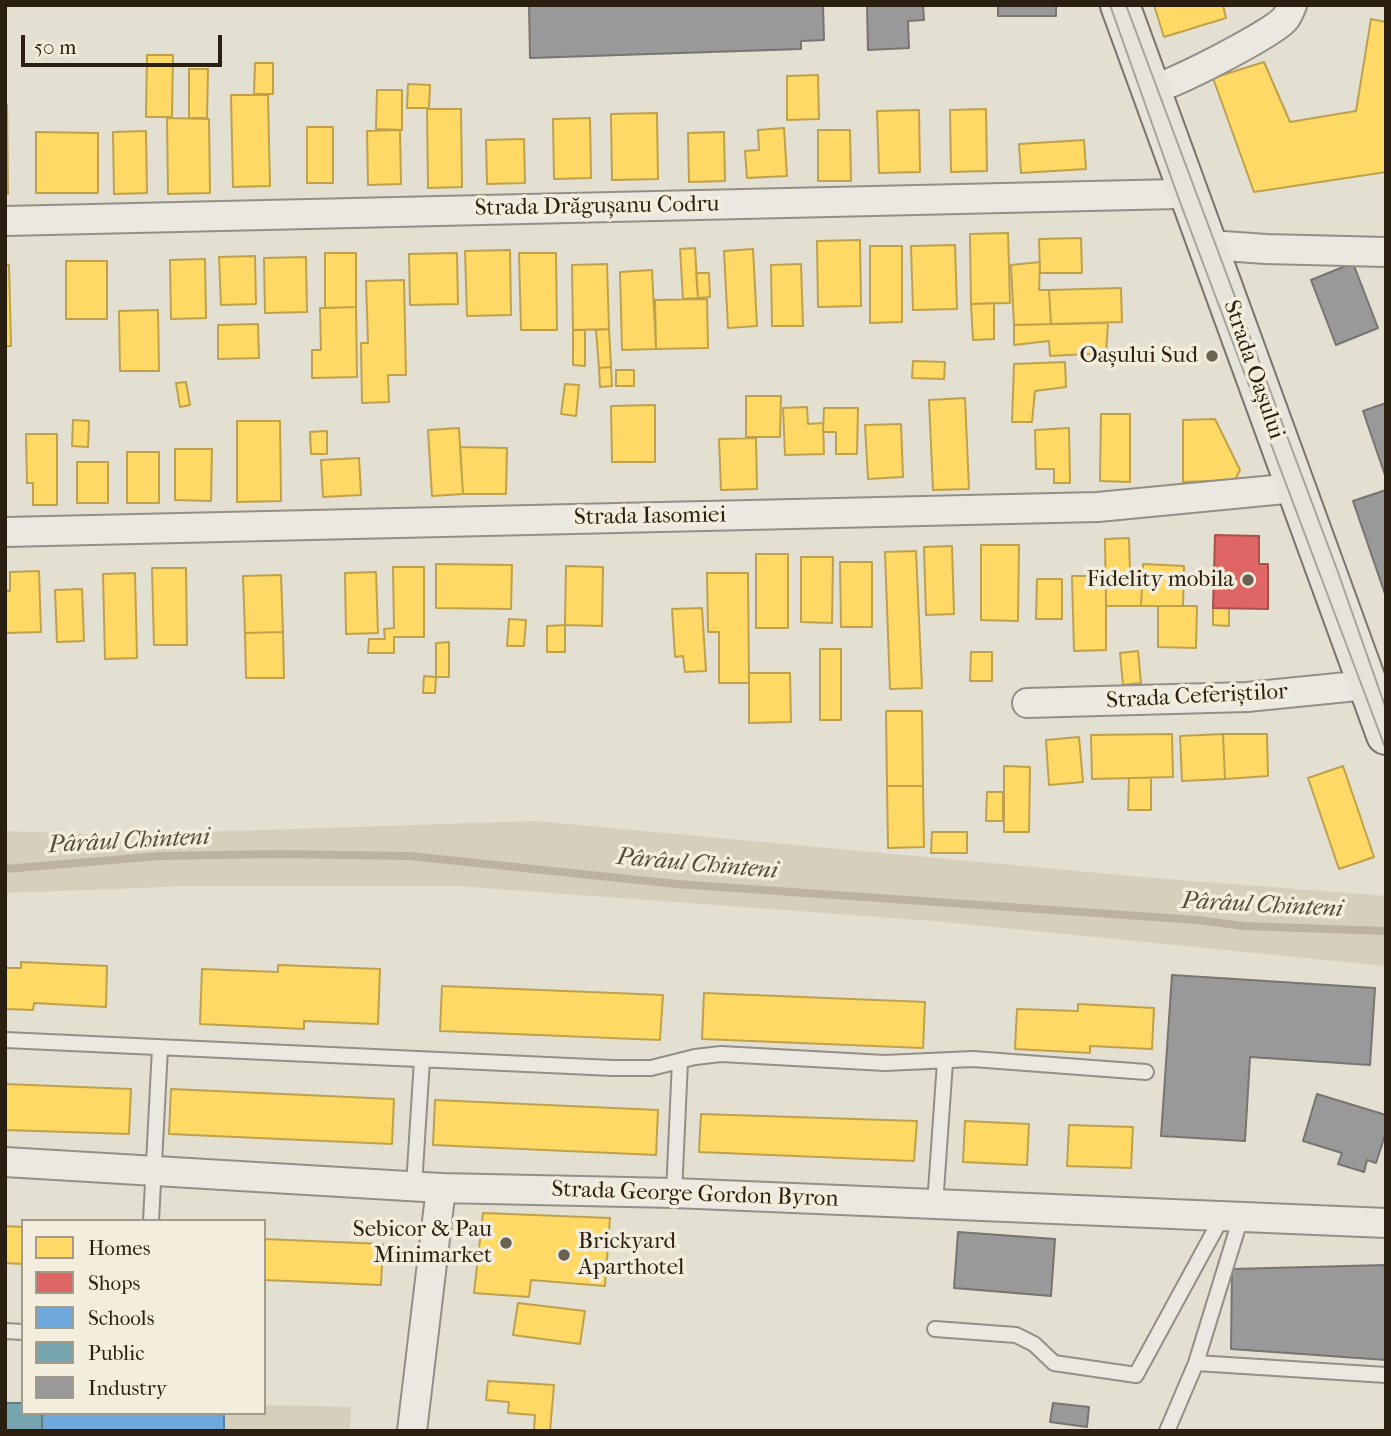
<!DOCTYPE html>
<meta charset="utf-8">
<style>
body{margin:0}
#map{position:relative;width:1391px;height:1436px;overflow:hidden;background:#e3dfd1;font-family:"IM FELL French Canon",serif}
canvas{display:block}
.frame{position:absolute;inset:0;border:7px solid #2b1f11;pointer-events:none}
.legend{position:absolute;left:21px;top:1219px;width:245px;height:196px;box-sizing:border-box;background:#f2eddc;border:2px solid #a29b8b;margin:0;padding:9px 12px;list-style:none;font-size:21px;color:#2b1f11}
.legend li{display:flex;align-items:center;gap:14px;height:35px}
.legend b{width:35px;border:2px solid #a29b8b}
.scale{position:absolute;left:21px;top:35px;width:201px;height:32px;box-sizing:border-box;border:4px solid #2b1f11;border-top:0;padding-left:9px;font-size:21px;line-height:24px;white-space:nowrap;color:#2b1f11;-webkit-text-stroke:5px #f2eddc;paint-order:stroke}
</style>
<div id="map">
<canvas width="1391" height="1436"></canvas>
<div class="frame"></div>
<ul class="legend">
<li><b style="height:19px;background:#ffd966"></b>Homes</li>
<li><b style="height:19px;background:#e06666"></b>Shops</li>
<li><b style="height:19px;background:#6fa8dc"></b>Schools</li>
<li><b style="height:19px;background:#76a5af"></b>Public</li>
<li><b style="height:19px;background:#999"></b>Industry</li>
</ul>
<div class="scale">50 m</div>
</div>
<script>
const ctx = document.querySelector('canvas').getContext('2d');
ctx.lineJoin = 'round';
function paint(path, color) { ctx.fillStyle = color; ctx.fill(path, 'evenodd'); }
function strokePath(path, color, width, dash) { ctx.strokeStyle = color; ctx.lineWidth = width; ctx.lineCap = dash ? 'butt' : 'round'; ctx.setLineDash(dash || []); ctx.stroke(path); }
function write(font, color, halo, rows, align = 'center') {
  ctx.font = font + ' "IM FELL French Canon",serif'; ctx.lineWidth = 7; ctx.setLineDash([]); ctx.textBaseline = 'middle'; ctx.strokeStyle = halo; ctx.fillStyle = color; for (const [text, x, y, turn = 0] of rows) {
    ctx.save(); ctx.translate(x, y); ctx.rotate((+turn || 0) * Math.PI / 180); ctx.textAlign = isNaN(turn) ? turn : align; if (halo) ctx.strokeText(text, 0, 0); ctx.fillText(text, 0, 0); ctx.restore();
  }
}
paint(new Path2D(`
 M535,821L1153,878L1386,896V966L934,921L457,886H189L5,893V831L114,835Z
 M264,1405L351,1407L350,1431H224V1413H264Z`), '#d5cfbc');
const homes = new Path2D(`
 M1154,5H1223L1226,18L1164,37Z
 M1371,19L1386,22V172L1254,192L1213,78L1264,62L1290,122L1356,111Z
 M147,55H173L172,117H146Z
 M255,63H273V94H254Z
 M189,69H208L207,118H189Z
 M818,75L819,119L787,120V76Z
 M408,84L430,85L429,108H407Z
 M377,90H402V130L376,129Z
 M231,95H268L270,186L233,187Z
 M5,105H7L8,194H5Z
 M427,109H461L462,187L428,188Z
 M986,109L987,171L951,172L950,110Z
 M919,110L920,172L879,173L877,111Z
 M657,113L658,179L612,180L611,114Z
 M167,118L209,119L210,193L168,194Z
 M590,118L591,178L554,179L553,119Z
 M307,127H333V183H307Z
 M784,128L787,176L747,178L745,151L759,150L758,130Z
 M400,130L401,184L368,185L367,131Z
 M818,130H850L851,181H818Z
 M146,131L147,193L114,194L113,132Z
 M36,132L98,133V193H36Z
 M724,132L725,181L689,182L688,133Z
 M524,139L525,183L487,184L486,140Z
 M1084,140L1086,169L1021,173L1019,144Z
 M1008,233L1010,303L971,304L970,234Z
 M1081,238L1082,273H1040L1039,239Z
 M860,240L861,306L818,307L817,241Z
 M955,245L957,309L913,310L911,246Z
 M870,246H902V322L870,323Z
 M695,248L698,298L683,299L680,249Z
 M753,249L757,326L728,328L724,251Z
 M510,250L511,315L467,316L465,251Z
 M325,253H356V307L325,308Z
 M457,253L458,304L410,305L409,254Z
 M519,253H556L557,330H521Z
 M255,256L256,304L221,305L219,257Z
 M306,257L307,312L265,313L264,258Z
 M205,259L206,318L171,319L170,260Z
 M66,261H107V319H66Z
 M1040,262L1039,290H1049L1051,324L1014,325L1011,265Z
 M607,264L609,329L573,330L572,265Z
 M801,264L803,326H772L771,265Z
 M5,265H9L11,346H5Z
 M652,270L656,349L622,350L620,272Z
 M696,273H709L710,297L698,298Z
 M404,280L406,375H388L389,402L362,403L361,343H368L366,281Z
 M1121,288L1122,322L1051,324L1049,290Z
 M707,299L708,348L656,349L655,300Z
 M994,303V339L973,340L971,304Z
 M356,307L357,377L312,378V350H321L320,308Z
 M158,310L159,371H120L119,311Z
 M1108,323L1106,353L1050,356L1049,341L1014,345V325Z
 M258,324L259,358L218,359V325Z
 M609,329L611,367L599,368L596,330Z
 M573,330H585V366L573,365Z
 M913,361L945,362L944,379L912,378Z
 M1065,362L1066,387L1035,391L1032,422H1012L1014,364Z
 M611,367L612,386L600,387L599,368Z
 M616,370H634V386H616Z
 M186,382L190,405L180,407L176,383Z
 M565,384L579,385L576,416L561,414Z
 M746,396H781L780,437H746Z
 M965,398L969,489L933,490L929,400Z
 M655,405V462H612L611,406Z
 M807,407L808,424L823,423L824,454L785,455L783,408Z
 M824,408H858L857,454H836V432H823Z
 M1101,414H1130V482L1100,481Z
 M1215,419L1240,470L1235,480L1183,482V420Z
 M73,420L89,421L88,447L72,446Z
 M237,421H280L281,501L237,502Z
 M901,424L903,477L868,479L865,425Z
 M459,428L463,494L432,496L428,430Z
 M1069,428L1070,483H1054V469H1036L1035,430Z
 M327,431V454H311L310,432Z
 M26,434H57V505H33V483H27Z
 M756,438L757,489L721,490L719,439Z
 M460,447L507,448L506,494H463Z
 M175,449H212L211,501L175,500Z
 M127,452H159V503H127Z
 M359,458L361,495L323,497L321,460Z
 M77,462H108V503H77Z
 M1129,538L1130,571H1143L1141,606H1106L1105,539Z
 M981,545H1019L1018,621L981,620Z
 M952,546L954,614L926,615L924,547Z
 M916,551L922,688L890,689L885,552Z
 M756,554H788V628H756Z
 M801,557H833L832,623L801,622Z
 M840,562H872V627H841Z
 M436,564L512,565L511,609L436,608Z
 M1143,564L1184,566L1183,606H1141Z
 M566,566L603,567L602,626L565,625Z
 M393,567H424V637H394V653H368L369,639H385L384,629L394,628Z
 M152,568H186L187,645H154Z
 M39,571L41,632L5,633V591H10V572Z
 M376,572L378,633L346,634L345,573Z
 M135,573L137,658L105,659L103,574Z
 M707,573H748L749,683H719V632H708Z
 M281,575L283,632L245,633L243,576Z
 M1072,576H1106V650L1074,651Z
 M1037,579H1062V619H1036Z
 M82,589L84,641L57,642L55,590Z
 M1158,606H1197L1196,648L1158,647Z
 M702,608L706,671L685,672L683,656L675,657L672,609Z
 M1213,608H1229V626L1213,625Z
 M509,619L526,620L524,646H507Z
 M565,625V652H547V626Z
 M283,632L284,678H246L245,633Z
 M449,642V677H436V643Z
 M820,649H841V720H820Z
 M1138,651L1141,683L1123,685L1120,653Z
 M971,652H992V681H970Z
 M749,673H790L791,722L749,723Z
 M424,676L436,677L435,693H423Z
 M886,711H922L923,786H887Z
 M1172,734L1173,777L1092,779L1091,735Z
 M1223,734H1267L1268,776L1225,779Z
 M1223,734L1225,779L1182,781L1180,736Z
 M1079,737L1083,782L1049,785L1046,740Z
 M1004,766L1030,767L1029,832H1004Z
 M1343,766L1374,857L1339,869L1308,778Z
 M1129,778H1151V810H1128Z
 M887,786H923L924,847L888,848Z
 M987,792H1003V821H986Z
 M932,832H967V853H931Z
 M21,962L107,966L106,1007L34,1003L33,1010L5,1009V968H21Z
 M278,965L380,969L378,1024L304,1021V1029L200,1024L202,969L278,972Z
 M442,986L663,995L660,1040L440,1031Z
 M704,993L925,1002L923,1048L702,1039Z
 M1078,1004L1154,1008L1152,1049L1090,1046V1053L1015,1049L1017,1009L1078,1011Z
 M5,1084L131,1089L129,1134L5,1130Z
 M171,1089L394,1099L392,1144L169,1134Z
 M435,1100L658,1110L656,1155L433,1145Z
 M701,1114L917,1121L914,1161L699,1152Z
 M965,1121L1029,1124L1027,1165L963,1162Z
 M1069,1125L1133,1127L1131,1168L1067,1166Z
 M483,1213L610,1218L605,1286L531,1280L529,1297L474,1293Z
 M5,1226L23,1227V1264L5,1263Z
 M264,1239L383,1244L381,1285L264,1280Z
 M518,1303L585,1311L580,1344L513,1335Z
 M488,1381L554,1385L550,1431H534L535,1415L508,1413L509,1402L486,1400Z`);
paint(homes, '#ffd966');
strokePath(homes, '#bfa14c', 2);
const shops = new Path2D(`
 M1215,535L1259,536V564H1268V609L1213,608Z`);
paint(shops, '#e06666');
strokePath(shops, '#aa514c', 2);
const schools = new Path2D(`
 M42,1413H224V1431H42Z`);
paint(schools, '#6fa8dc');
strokePath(schools, '#5b7f9f', 2);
const public = new Path2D(`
 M5,1403H23V1413H42V1431H5Z`);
paint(public, '#76a5af');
strokePath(public, '#607d80', 2);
const industry = new Path2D(`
 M529,5H823L824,40L801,41V49L530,58Z
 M867,5H923L924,20L908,21L909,48L868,50Z
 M998,5H1056V16H998Z
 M1353,263L1378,328L1336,345L1311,280Z
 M1386,403V478L1363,411Z
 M1386,490V594H1385L1353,501Z
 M1172,975L1375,988L1370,1065L1250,1057L1245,1141L1161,1136Z
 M1317,1094L1386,1115V1132L1376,1163L1367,1160L1364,1172L1338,1164L1342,1153L1303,1141Z
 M958,1232L1055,1239L1051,1296L954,1288Z
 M1386,1265V1360L1231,1349L1232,1269Z
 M1053,1403L1089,1407L1087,1427L1050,1422Z`);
paint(industry, '#999');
strokePath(industry, '#787470', 2);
strokePath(new Path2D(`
 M5,869L160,856L278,854L410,856L676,884L1197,920L1243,926L1386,931`), '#bbb39f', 8);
const service = new Path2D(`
 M5,1040L613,1068H651L695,1057L721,1054L885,1063L973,1059L1146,1072
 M414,1186L422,1060
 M674,1193L680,1061
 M935,1205L945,1062
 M151,1221L160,1048
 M935,1329L1016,1335L1034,1344L1054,1363L1136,1375L1222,1217
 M5,1331L23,1332
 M1196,1363L1386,1375
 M1167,1431L1196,1363L1241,1217`);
const minor = new Path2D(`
 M1151,89C1172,86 1269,35 1284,20C1288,16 1290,10 1292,5
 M5,221L1177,194L1189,191
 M1209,245L1266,249L1386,252
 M5,532L1098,507L1295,488
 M1027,703L1247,697L1367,685
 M5,1162L441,1188L674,1193L1386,1223
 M412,1431L441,1188`);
const primary = new Path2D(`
 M1120,5C1209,248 1295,492 1386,735`);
strokePath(service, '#938f86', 18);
strokePath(minor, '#938f86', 32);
strokePath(primary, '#79756c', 42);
strokePath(service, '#eae8e0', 14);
strokePath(minor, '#eae8e0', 28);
strokePath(primary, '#e6e3db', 38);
strokePath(new Path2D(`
 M1110,5L1177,194L1386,750
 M1126,5L1339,575L1386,709`), '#a6a39b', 2);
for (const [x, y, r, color] of [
 [1212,356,7,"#6b6254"],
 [1248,580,7,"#6b6254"],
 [506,1243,7,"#6b6254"],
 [564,1255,7,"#6b6254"]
]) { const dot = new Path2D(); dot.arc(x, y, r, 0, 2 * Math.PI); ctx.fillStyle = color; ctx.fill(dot); strokePath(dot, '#f2eddc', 2.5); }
write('23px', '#2b1f11', '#f2eddc', [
 ["Strada Drăgușanu Codru",597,207,-1],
 ["Strada Oașului",1253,370,71],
 ["Strada Iasomiei",650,517,-1],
 ["Strada Ceferiștilor",1197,697,-3],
 ["Strada George Gordon Byron",695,1195,2]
]);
write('23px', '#2b1f11', '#f2eddc', [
 ["Oașului Sud",1198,356],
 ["Fidelity mobila",1234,580],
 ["Sebicor & Pau",492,1230],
 ["Minimarket",492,1256],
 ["Brickyard",578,1242,"left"],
 ["Aparthotel",578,1268,"left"]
], 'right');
write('italic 24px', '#574c3b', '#f2eddc', [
 ["Pârâul Chinteni",129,842,-3],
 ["Pârâul Chinteni",697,865,5],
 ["Pârâul Chinteni",1262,906,3]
]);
</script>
